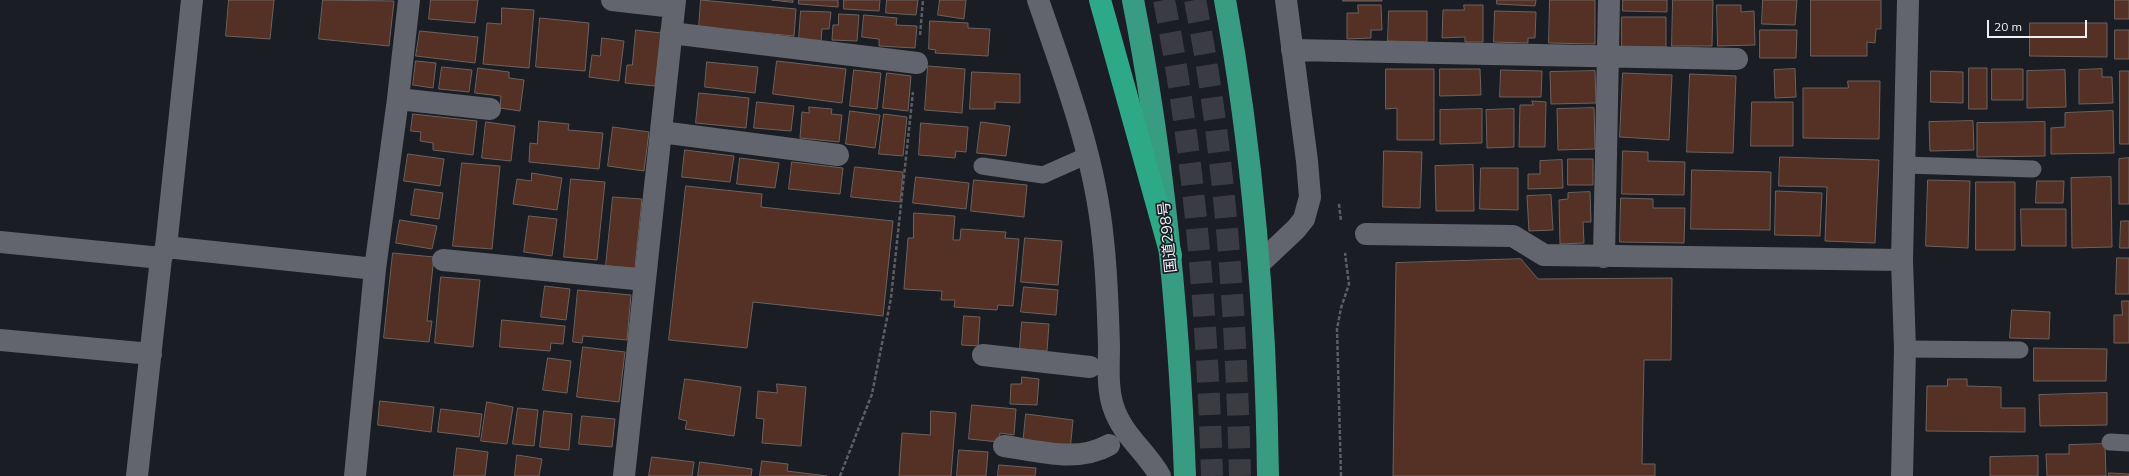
<!DOCTYPE html>
<meta charset="utf-8">
<style>
body{margin:0}
#map{position:relative;width:2129px;height:476px;overflow:hidden;background:#1a1d23;font-family:Mulish,sans-serif}
canvas{display:block}
.scale{position:absolute;left:1987px;top:20px;width:100px;height:18px;box-sizing:border-box;border:2px solid #edeff4;border-top:0;padding-left:5px;font-size:12px;line-height:14px;white-space:nowrap;color:#edeff4;-webkit-text-stroke:3px #1a1d23;paint-order:stroke}
</style>
<div id="map">
<canvas width="2129" height="476"></canvas>
<div class="scale">20 m</div>
</div>
<script>
const ctx = document.querySelector('canvas').getContext('2d');
ctx.lineJoin = 'round';
function paint(path, color) { ctx.fillStyle = color; ctx.fill(path, 'evenodd'); }
function strokePath(path, color, width, dash) { ctx.strokeStyle = color; ctx.lineWidth = width; ctx.lineCap = dash ? 'butt' : 'round'; ctx.setLineDash(dash || []); ctx.stroke(path); }
function write(font, color, halo, rows, align = 'center') {
  ctx.font = font + ' Mulish,"Noto Sans JP",sans-serif'; ctx.lineWidth = 3.5; ctx.setLineDash([]); ctx.textBaseline = 'middle'; ctx.strokeStyle = halo; ctx.fillStyle = color; for (const [text, x, y, turn = 0] of rows) {
    ctx.save(); ctx.translate(x, y); ctx.rotate((+turn || 0) * Math.PI / 180); ctx.textAlign = isNaN(turn) ? turn : align; if (halo) ctx.strokeText(text, 0, 0); ctx.fillText(text, 0, 0); ctx.restore();
  }
}
const building = new Path2D(`
 M229,0H274L270,39L226,36Z
 M323,0L394,1L389,46L319,39Z
 M431,0H478L475,23L429,19Z
 M701,0L796,9L794,36L699,27Z
 M772,0H793V2Z
 M799,0H838V7L799,4Z
 M844,0H880L879,11L844,9Z
 M887,0H918L916,15L886,13Z
 M940,0H966L964,19L938,15Z
 M1343,0H1382V1H1343Z
 M1497,0H1536L1535,6L1497,4Z
 M1550,0H1595V44L1549,43Z
 M1623,0H1667V12L1623,11Z
 M1673,0H1713L1712,46H1672Z
 M1763,0H1797L1795,25L1762,24Z
 M1811,0H1881V29H1876L1875,43L1867,42V56H1811Z
 M2115,0H2129V19H2115Z
 M1358,5H1381L1382,30H1371V38L1347,39V13H1358Z
 M1464,5H1483V42H1465V37L1442,38L1443,10H1464Z
 M1717,5H1741V12L1754,11L1755,45L1718,46Z
 M502,8L534,10L529,68L483,64L487,23L501,24Z
 M801,11L831,12L829,29H822L821,41L799,39Z
 M1389,11H1427V42L1388,41Z
 M1495,11L1536,12L1535,38H1528V43L1494,42Z
 M839,14L859,15L857,41L832,40L833,25H838Z
 M864,15L897,18L896,25L917,26L915,48L879,46V39L862,37Z
 M1622,17H1666V47H1622Z
 M540,18L589,23L585,71L536,67Z
 M930,21L968,23V28L990,29L988,56L935,53L936,50L929,49Z
 M2030,23H2107V57L2030,56Z
 M636,30L661,33L655,86L625,83L627,65H632Z
 M1760,30H1797L1796,58H1760Z
 M2115,30H2129V59H2115Z
 M420,31L478,37L475,63L416,56Z
 M602,38L624,41L619,81L589,77L592,55L600,56Z
 M416,61L436,63L433,88L413,85Z
 M777,61L846,69L842,103L773,94Z
 M707,62L758,67L755,93L705,87Z
 M928,66L965,69L962,113L925,110Z
 M442,67L472,70L469,92L439,89Z
 M478,68L509,72V78L524,80L520,111L500,108L501,96L475,93Z
 M1969,68H1987V109H1969Z
 M1386,69H1434V140H1397V108L1386,109Z
 M1440,69H1480L1481,95L1440,96Z
 M1795,69L1796,97L1775,98L1774,70Z
 M1992,69H2023V100H1992Z
 M2102,69V77H2112L2113,103L2079,104V70Z
 M854,70L881,73L877,109L850,106Z
 M1501,70L1542,71L1541,97H1500Z
 M2065,70L2066,107L2027,108V71Z
 M1595,71L1596,103L1551,104L1550,72Z
 M1931,71L1963,72V103L1931,102Z
 M2120,71H2129V144H2120Z
 M972,72L1020,74V103L995,102V109H970Z
 M887,73L911,76L908,111L883,108Z
 M1623,73L1672,75L1669,140L1620,137Z
 M1690,74L1736,76L1733,153L1687,152Z
 M1848,81H1880L1879,139L1803,138V88H1848Z
 M699,93L749,98L746,128L696,123Z
 M1532,101L1546,102L1545,147H1519L1520,105H1533Z
 M757,102L794,106L791,131L754,128Z
 M1752,102H1793V146H1751Z
 M809,107L832,109L831,114L842,115L839,142L800,138L802,112L809,113Z
 M1594,108L1595,149L1558,150L1557,109Z
 M1482,109V143L1440,144V110Z
 M1514,109V147L1487,148L1486,110Z
 M850,111L880,115L875,148L846,144Z
 M2113,111L2114,153L2051,154V128L2065,127V113Z
 M413,114L477,121L473,155L433,150V143L420,141L421,132L411,131Z
 M884,114L907,117L903,156L879,154Z
 M539,121L569,124L568,130L603,133L599,169L529,162L530,143L537,144Z
 M1973,121L1974,150L1930,151L1929,122Z
 M486,122L515,126L511,161L482,158Z
 M981,122L1010,126L1006,156L977,153Z
 M2045,122V156L1977,157V123Z
 M921,123L968,127L966,152L956,151L955,158L919,155Z
 M613,127L649,132L644,171L608,166Z
 M685,150L734,156L730,182L682,177Z
 M1384,151L1422,152L1420,208L1383,207Z
 M1623,151L1648,152V161L1685,162L1684,195L1622,194Z
 M408,154L444,159L440,186L404,181Z
 M1780,157L1879,160L1875,243L1825,241L1827,187L1779,186Z
 M740,158L779,163L775,188L737,184Z
 M2129,158V204H2119V159Z
 M1568,159H1593V185H1568Z
 M1562,160L1563,188L1528,189V174H1540V161Z
 M792,162L843,168L840,194L789,189Z
 M462,163L500,166L492,249L453,246Z
 M1473,165L1474,211H1436L1435,166Z
 M855,167L903,172L900,202L851,197Z
 M1481,168H1518V210L1480,209Z
 M1692,170L1771,172L1770,230L1691,229Z
 M532,173L562,178L557,210L513,204L517,179L531,181Z
 M916,177L969,183L966,209L913,203Z
 M2111,177L2112,247L2072,248L2071,178Z
 M571,179L605,182L597,260L564,257Z
 M974,180L1027,185L1024,217L971,211Z
 M1928,180L1970,181L1968,248L1926,246Z
 M2037,181H2064L2063,203H2036Z
 M1976,182H2015V250H1976Z
 M686,186L762,194L761,207L893,221L883,316L753,302L747,348L669,340Z
 M415,189L443,193L439,219L411,215Z
 M1776,191L1822,193L1820,236L1775,235Z
 M1590,192L1591,222H1583L1584,243L1560,244L1559,200L1568,199V193Z
 M1551,195L1553,230L1529,231L1527,196Z
 M613,197L642,199L635,268L606,266Z
 M1621,198L1653,199V208H1685L1684,243L1620,242Z
 M2021,209H2066V246H2022Z
 M914,213L955,216L953,240H960L961,229L1006,232L1005,238L1019,239L1013,306L998,305L997,310L954,307L955,300H941L942,291L904,289L908,238H913Z
 M529,216L557,219L552,256L524,252Z
 M400,220L437,226L432,249L396,243Z
 M2121,221H2129V248H2120Z
 M1025,238L1062,241L1058,285L1021,282Z
 M393,253L434,257L427,321H432L429,342L384,338Z
 M2117,258H2129V294H2116Z
 M1521,259L1538,279L1672,278L1671,360H1644L1642,464H1655V476H1393L1396,263Z
 M441,277L480,280L473,347L435,343Z
 M545,286L570,289L566,320L541,317Z
 M1024,287L1058,290L1056,315L1021,312Z
 M578,290L631,295L627,340L583,336L582,343L573,342Z
 M2122,301H2129V343H2114V315H2122Z
 M2012,310L2050,312L2049,339L2010,338Z
 M964,316L980,317L978,346L962,345Z
 M502,320L565,326L563,344L551,343L550,351L500,347Z
 M1022,322L1049,324L1047,351L1020,349Z
 M583,347L625,352L619,402L577,397Z
 M2034,348L2107,349L2106,381H2034Z
 M548,358L571,361L567,393L543,390Z
 M1022,377L1039,379L1037,405L1010,404L1011,384H1021Z
 M685,379L741,387L734,436L685,429L687,421L679,419Z
 M1948,379H1967V386L2001,387V408H2025V432L1926,431L1927,386H1947Z
 M777,384L806,387L801,446L762,443L764,419L756,418L758,391L777,393Z
 M2107,393V425L2040,426L2039,395Z
 M380,401L434,407L431,432L378,425Z
 M487,402L513,407L507,444L481,441Z
 M972,405L1016,409L1014,435L1000,433L999,442L969,439Z
 M518,408L538,410L534,446L513,444Z
 M441,409L482,414L479,437L438,432Z
 M544,411L572,414L569,450L540,447Z
 M931,411L956,413L951,476H899L902,433L930,435Z
 M1026,414L1073,420L1070,451L1023,445Z
 M582,416L615,419L612,447L579,444Z
 M2105,444L2106,476H2047L2046,454H2069V445Z
 M457,448L488,452L485,476H454Z
 M959,450L988,452L986,476H957Z
 M517,455L542,459L539,476H515Z
 M2038,456V476H1990V457Z
 M652,457L694,462L692,476H649Z
 M762,461L788,464L787,471L827,476H760Z
 M700,462L752,469L751,476H698Z
 M999,465L1036,468L1035,476H998Z
 M2109,473L2129,474V476H2109Z`);
paint(building, '#543124');
strokePath(building, '#6c625f', 1);
strokePath(new Path2D(`
 M1164,0C1195,157 1207,317 1212,476
 M1195,0C1226,156 1236,317 1240,476`), '#3a3c42', 22, [22, 11]);
strokePath(new Path2D(`
 M920,35L923,0
 M1339,204L1341,221
 M840,476L872,394L891,298L913,92
 M1341,476L1337,329L1341,308L1349,284L1345,253`), '#5c5e64', 2.5, [4, 2]);
strokePath(new Path2D(`
 M1905,165L2033,169
 M982,166L1043,175L1088,155
 M1905,349L2020,350
 M2110,442L2129,443`), '#62656d', 17);
strokePath(new Path2D(`
 M612,0L674,7
 M1038,0C1065,78 1095,157 1103,240C1107,275 1108,310 1109,346C1109,365 1107,387 1113,406C1122,435 1146,451 1160,476
 M671,33L917,63
 M1292,50L1737,59
 M398,99L490,109
 M661,132L838,155
 M1366,234L1513,236L1544,255L1902,260
 M0,242L161,258
 M166,247L375,269
 M1604,257L1609,0
 M443,260L645,280
 M1259,264L1296,229L1304,219L1310,197L1307,161L1286,0
 M0,340L151,354
 M983,355L1090,367
 M1004,446C1039,451 1077,463 1109,445
 M137,476L161,258L166,247L192,0
 M355,476L375,269L398,99L409,0
 M624,476L675,0
 M1902,476L1905,349L1902,260L1908,0`), '#62656d', 22);
strokePath(new Path2D(`
 M1133,0C1164,157 1179,316 1185,476
 M1225,0C1254,157 1266,317 1268,476`), '#389c80', 22);
strokePath(new Path2D(`
 M1100,0L1171,255`), '#2daa85', 22);
write('15px', '#edeff4', '#1a1d23', [
 ["国道298号",1168,237,-96]
]);
</script>
